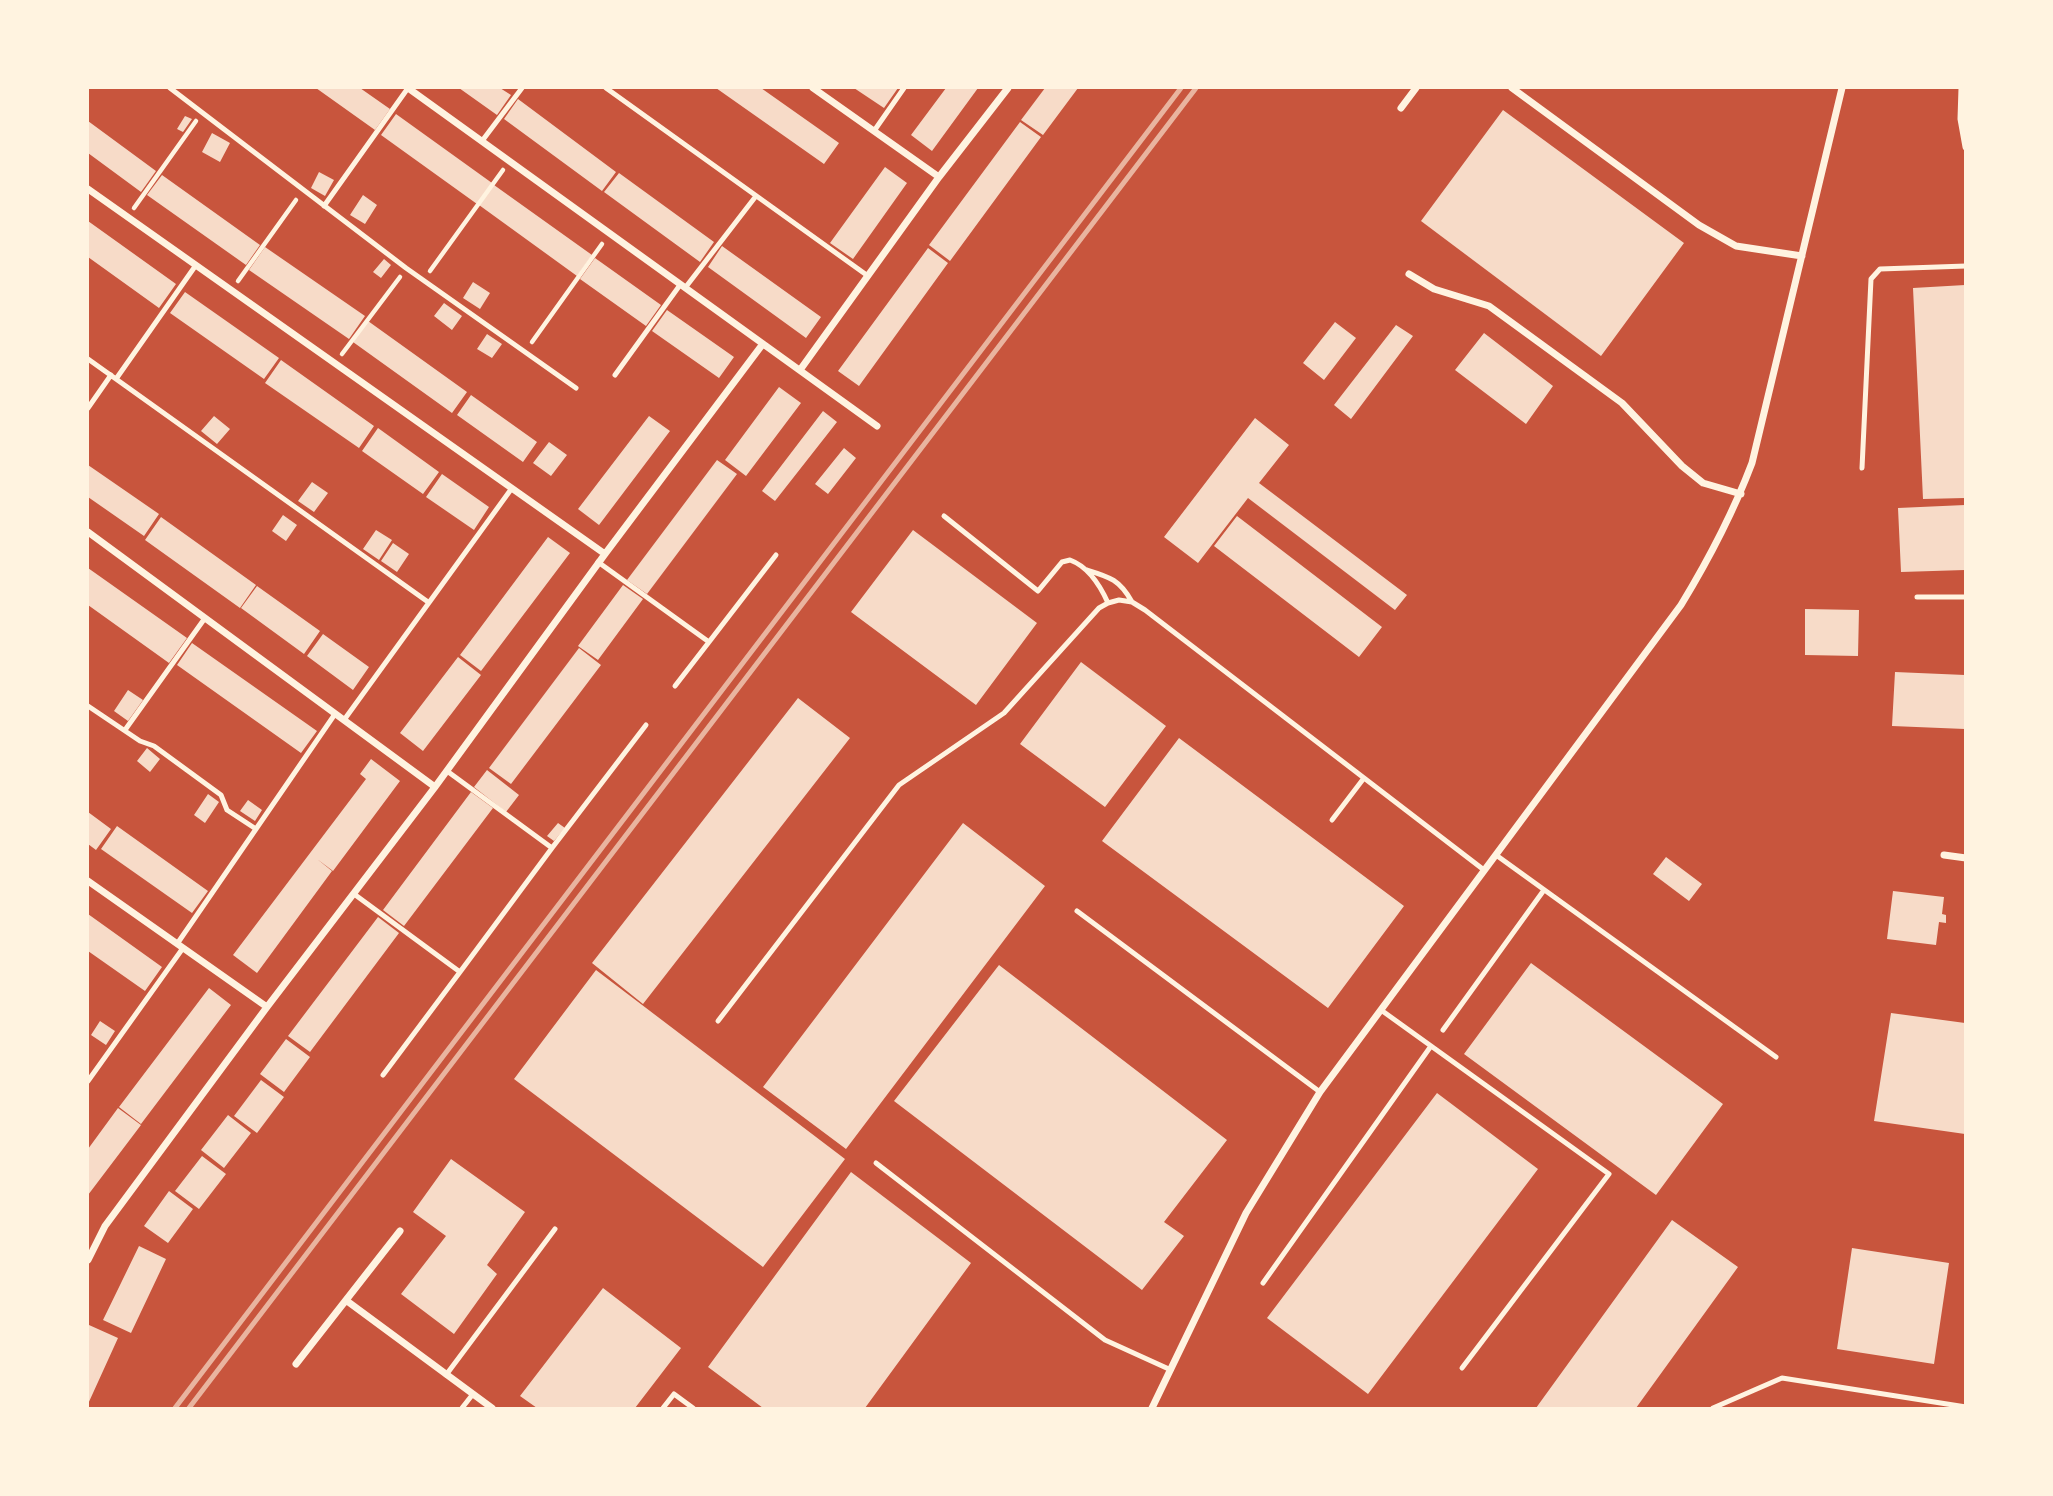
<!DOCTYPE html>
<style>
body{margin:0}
#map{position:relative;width:2053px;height:1496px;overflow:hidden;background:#c8553d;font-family:"Work Sans",sans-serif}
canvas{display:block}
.frame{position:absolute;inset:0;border:89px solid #fff3e0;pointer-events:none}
</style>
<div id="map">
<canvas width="2053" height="1496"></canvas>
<div class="frame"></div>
</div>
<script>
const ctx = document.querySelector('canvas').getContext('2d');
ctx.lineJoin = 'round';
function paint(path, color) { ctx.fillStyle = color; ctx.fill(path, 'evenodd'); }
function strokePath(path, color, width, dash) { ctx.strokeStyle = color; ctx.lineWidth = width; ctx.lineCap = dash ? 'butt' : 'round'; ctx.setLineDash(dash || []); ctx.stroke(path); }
paint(new Path2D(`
 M316,88H360L390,109L375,130Z
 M459,88H500L511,95L497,115Z
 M716,88H761L839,143L824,164Z
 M854,88H898L884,108Z
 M946,88H978L932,151L911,135Z
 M1045,88H1078L1043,135L1021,120Z
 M518,99L616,172L602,191L504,119Z
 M1503,110L1684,243L1601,356L1421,221Z
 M396,114L492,183L477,204L381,135Z
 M185,116L192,119L183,132L177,129Z
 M88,121L156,171L141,192L88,153Z
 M1020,122L1041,137L950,261L929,245Z
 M212,133L230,143L220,162L202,152Z
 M885,167L907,183L853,259L830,243Z
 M319,172L334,180L325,196L311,188Z
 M619,173L714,242L700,262L604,192Z
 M162,175L260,245L246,265L147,195Z
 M494,185L592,255L577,276L479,205Z
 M363,195L377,205L365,224L350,215Z
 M88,221L176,284L159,308L88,257Z
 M722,246L821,317L806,338L708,267Z
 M265,247L365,316L349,339L249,270Z
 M928,248L948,263L859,386L838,371Z
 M595,258L661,305L646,326L580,279Z
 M384,259L391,265L381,278L373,272Z
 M473,282L490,293L480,309L463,298Z
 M1965,285V498L1923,499L1913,288Z
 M185,292L279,358L264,379L170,313Z
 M444,303L462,316L452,330L434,316Z
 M667,310L734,357L719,378L652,331Z
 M368,321L467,392L452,413L353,342Z
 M1335,322L1356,338L1324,380L1303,363Z
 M1396,325L1413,336L1351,419L1334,405Z
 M1484,333L1553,386L1526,424L1455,370Z
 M487,334L502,344L492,358L477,349Z
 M281,360L374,426L359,448L265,383Z
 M779,387L801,403L746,476L725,460Z
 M471,395L537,442L523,462L457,415Z
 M823,411L837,422L775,501L762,491Z
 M214,416L230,429L217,444L201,431Z
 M649,416L670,431L599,525L578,509Z
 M1255,418L1289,445L1259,483L1407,595L1395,610L1248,498L1198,563L1164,537Z
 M378,428L439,472L423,494L362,451Z
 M549,442L567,455L551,476L533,463Z
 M844,448L856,458L828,494L815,484Z
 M717,460L737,474L647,594L627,580Z
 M88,465L159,514L144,536L88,497Z
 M442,474L489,507L474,530L426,497Z
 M312,482L328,493L314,512L298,501Z
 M1965,505V570L1901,572L1898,508Z
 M283,515L297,525L286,541L272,531Z
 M1237,516L1382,627L1359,657L1214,546Z
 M161,517L256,585L240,608L145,540Z
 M376,530L392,540L379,560L363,549Z
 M913,530L1037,623L976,705L851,612Z
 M548,537L570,553L481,671L460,655Z
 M393,543L409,554L397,572L381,561Z
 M88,568L187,638L169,663L88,605Z
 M623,585L643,599L598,660L578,646Z
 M257,586L320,631L304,654L241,608Z
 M1805,609L1859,610L1858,656L1805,655Z
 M323,634L369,667L353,690L307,656Z
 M192,643L317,731L301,753L177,665Z
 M579,648L601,665L511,784L489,768Z
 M458,657L481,675L423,751L400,733Z
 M1081,662L1166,726L1105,807L1020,744Z
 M1895,672L1965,675V729L1892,726Z
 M128,690L143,700L128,721L114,711Z
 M798,698L850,738L643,1004L592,963Z
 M1179,738L1404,906L1328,1008L1102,841Z
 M147,748L160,759L150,772L137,761Z
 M371,759L400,781L333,871L317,859L332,871L257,973L233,955L366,779L360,774Z
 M487,770L519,795L506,812L474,787Z
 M471,792L493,808L404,926L383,910Z
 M208,794L219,802L205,823L194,815Z
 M248,800L262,810L255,821L240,811Z
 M88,812L111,829L96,850L88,844Z
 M558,823L565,828L554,841L547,836Z
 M963,823L1045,886L846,1149L763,1087Z
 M117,826L208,891L192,913L101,849Z
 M1666,857L1702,884L1689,901L1653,874Z
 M1893,891L1944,897L1942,914L1946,915V923L1939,922L1936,945L1887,939Z
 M88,914L162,967L145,991L88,951Z
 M378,917L399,933L310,1052L288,1036Z
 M1531,963L1723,1104L1656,1195L1464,1054Z
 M999,965L1227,1140L1164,1222L1184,1236L1142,1290L894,1101Z
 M596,970L845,1159L763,1267L514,1079Z
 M209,988L231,1005L141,1124L119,1107Z
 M1891,1013L1965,1023V1134L1874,1121Z
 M100,1021L115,1031L106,1045L91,1035Z
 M286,1039L310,1057L284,1092L260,1074Z
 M261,1080L284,1097L257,1133L234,1116Z
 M1437,1093L1538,1169L1368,1394L1267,1318Z
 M118,1108L141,1125L88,1195V1149Z
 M228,1115L251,1133L224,1168L201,1150Z
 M202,1156L226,1174L199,1209L175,1191Z
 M451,1159L525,1212L487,1265L497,1274L454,1334L401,1294L446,1236L413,1212Z
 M851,1172L971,1263L865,1408H763L708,1367Z
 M169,1191L193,1209L168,1243L144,1226Z
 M1672,1220L1738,1267L1636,1408H1536Z
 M139,1246L166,1259L131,1333L103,1320Z
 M1852,1248L1949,1263L1934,1364L1837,1349Z
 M603,1288L681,1348L635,1408H537L520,1396Z
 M89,1325L118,1338L88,1404V1329Z`), '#f7dbc8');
strokePath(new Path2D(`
 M134,208L196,121
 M430,271L503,170
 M238,281L296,200
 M532,342L602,244
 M342,354L400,277`), '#fff3e0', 4.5);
strokePath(new Path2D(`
 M170,88L406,268L576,388
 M606,88L868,276
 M874,131L904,88
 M482,141L522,88
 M324,206L408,88
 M685,288L756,196
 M88,359L428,602
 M615,375L680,285
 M116,379L196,265
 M88,408L111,375
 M1862,468L1871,279L1880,269L1966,266
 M944,516L1038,591L1062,562L1070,560C1089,567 1100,585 1108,603
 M598,562L709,642L776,555
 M1087,570C1110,577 1120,580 1132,602
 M1917,597H1966
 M675,686L709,642
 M88,706L140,741L154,746L221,795L227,810L256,829
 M344,720L512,488
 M125,730L205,618
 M447,771L552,848L646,725
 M1332,820L1364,778
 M1496,855L1776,1057
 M354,894L460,972L552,848
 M1077,911L1320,1092
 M177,944L335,714
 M1381,1010L1609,1174L1462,1368
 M718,1021L899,785L1004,713L1099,608L1108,603L1119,600L1132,602L1145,610L1484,870
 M1443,1030L1544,890
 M383,1075L460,972
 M88,1081L183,948
 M876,1163L1105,1340L1171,1370
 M1263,1283L1431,1046
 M446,1375L555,1229
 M462,1408L473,1394
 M663,1408L674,1394L693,1408
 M1713,1408L1782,1378L1966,1407`), '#fff3e0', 5);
strokePath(new Path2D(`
 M408,88L877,426
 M813,88L939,177
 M1512,88L1699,225L1736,246L1802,256
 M1962,88L1961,119L1966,147
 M1401,108L1416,88
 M88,189L605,554
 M1409,274L1434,289L1489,306L1622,403L1682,466L1703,483L1741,494
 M800,370L939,177L1008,88
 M88,532L435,787
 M1944,855L1966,858
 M88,881L267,1007
 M88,1260L105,1226L267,1007L435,787L605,554L762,345
 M347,1301L492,1408
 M296,1364L400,1231
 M1152,1408L1246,1213L1320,1092L1681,605C1709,559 1733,513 1752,463L1842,88`), '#fff3e0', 7);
strokePath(new Path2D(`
 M175,1408L1181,88
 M189,1408L1196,88`), '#e9b49f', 5);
</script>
